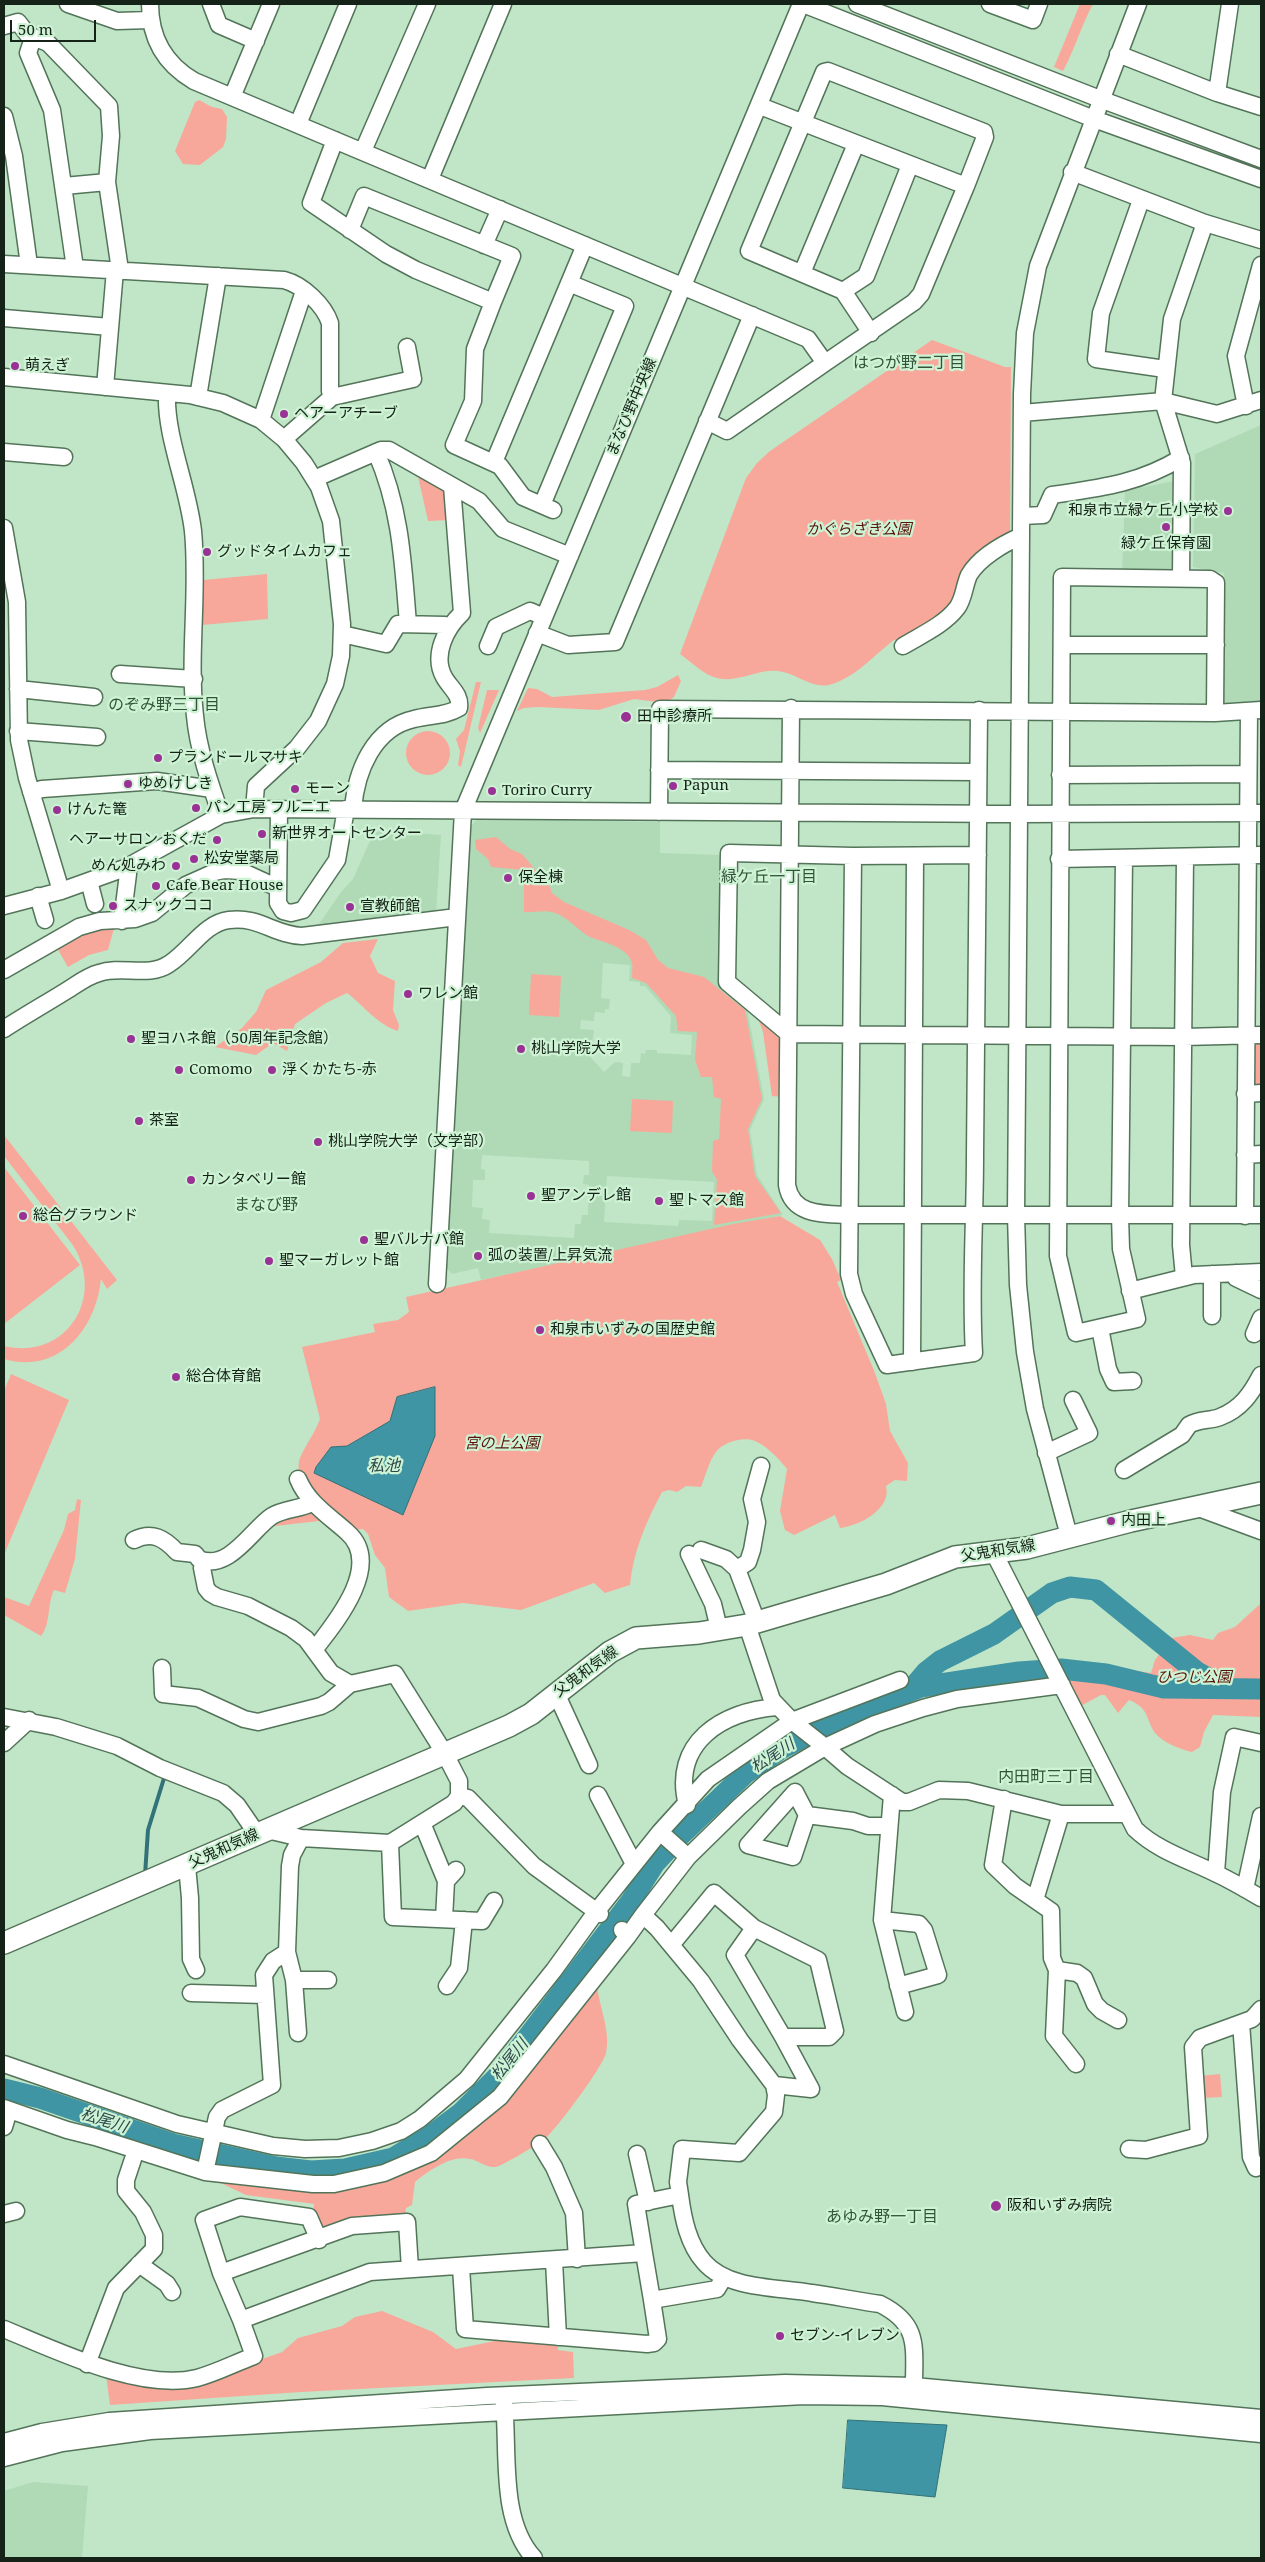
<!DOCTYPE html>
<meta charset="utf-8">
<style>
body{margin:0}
#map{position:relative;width:1265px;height:2562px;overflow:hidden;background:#c1e6c7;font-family:"Noto Serif",serif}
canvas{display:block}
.frame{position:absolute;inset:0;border:5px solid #142217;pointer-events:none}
.scale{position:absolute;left:10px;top:20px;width:86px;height:22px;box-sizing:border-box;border:2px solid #142217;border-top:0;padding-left:6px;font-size:15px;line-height:18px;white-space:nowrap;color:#142217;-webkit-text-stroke:4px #cef3d4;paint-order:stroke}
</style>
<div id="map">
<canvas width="1265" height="2562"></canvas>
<div class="frame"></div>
<div class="scale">50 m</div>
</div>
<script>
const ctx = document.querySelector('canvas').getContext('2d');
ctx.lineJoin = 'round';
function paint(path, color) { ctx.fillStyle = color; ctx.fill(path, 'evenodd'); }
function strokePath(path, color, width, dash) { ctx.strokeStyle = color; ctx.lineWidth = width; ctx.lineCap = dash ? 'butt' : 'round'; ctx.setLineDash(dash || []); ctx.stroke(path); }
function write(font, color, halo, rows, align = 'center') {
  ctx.font = font + ' "Noto Serif","Noto Sans JP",serif'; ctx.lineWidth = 4.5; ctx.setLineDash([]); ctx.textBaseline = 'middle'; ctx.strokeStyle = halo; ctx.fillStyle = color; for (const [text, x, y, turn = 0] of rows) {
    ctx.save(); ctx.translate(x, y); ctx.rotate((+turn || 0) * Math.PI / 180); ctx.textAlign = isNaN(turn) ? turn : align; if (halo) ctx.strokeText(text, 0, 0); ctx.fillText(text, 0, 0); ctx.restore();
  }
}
paint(new Path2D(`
 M1261,425V701L1220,703L1224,573L1193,567L1195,454Z
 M1174,481V573L1122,572L1125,491Z
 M477,819L660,822V853L721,855L720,985L747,1008L764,1099L750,1130L757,1175L783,1215L481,1280L478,1268L452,1274L446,1267L471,826ZM603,963L630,965L629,981L640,982V986H645L671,1016L670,1033L692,1035L691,1055L657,1053V1050H646L645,1054L641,1053L640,1063H631L630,1077L622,1076L623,1063L615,1062L604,1072L583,1049L593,1039L594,1030L580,1029L581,1020L594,1021L595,1012L605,1013V1009H609L610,999L601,998ZM482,1155L589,1161V1175H584L583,1184L589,1185L588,1215H582L581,1224H575L574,1238L489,1233L490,1220L482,1219L483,1208L472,1207L473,1180H485V1170L481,1169ZM607,1176L714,1182L712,1221L679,1220L678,1226L604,1222Z
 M382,831L441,835L436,913L317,927L341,892L353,879L372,836L376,832Z
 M33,2482L88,2486L82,2558H4V2491Z`), '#b0d9b6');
paint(new Path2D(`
 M1080,4H1093C1081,26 1075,49 1063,71L1054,67Z
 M199,100L212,107L222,109L227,117L226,139L223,147L200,165L183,164L175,151L195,102Z
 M932,340L1005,367H1011L1010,538L987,553L957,602L906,639L894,640C873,656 855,678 829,685C812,689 794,672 778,671C754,669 735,686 711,676C700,671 690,661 680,654L746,478L757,463L770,451Z
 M417,472L446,489L451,520L428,521Z
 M267,574L268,619L202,625L203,580Z
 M678,675L681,681L674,697L665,703L634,699L599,710L538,707L524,708L517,711L528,688L537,689L552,697L645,690L657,687Z
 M476,682H481L461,767L458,765L460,751L456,739L464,730Z
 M487,690H499L480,733L478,728Z
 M406 753a22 22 0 1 1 44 0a22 22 0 1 1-44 0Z
 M496,837L510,849L522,854L550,887L552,893L564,902L629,930L646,940L658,960L668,968L704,977L745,1010L762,1099L748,1129L755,1176L781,1213L714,1225L717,1180L712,1171L713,1141L719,1139L721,1099L714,1097L712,1077H701L695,1060L697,1032L678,1031L676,1016L646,983L632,978C632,974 633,967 632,963C628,947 603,942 590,937C580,932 568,917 555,913C545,909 534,913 524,912V870L491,867L488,859L476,849L475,840Z
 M115,925L108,950L89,955L68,967L54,943L80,930Z
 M378,939L370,956L378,973L395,981L393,1010L399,1025L398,1031C378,1025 364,1006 347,993L326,1003L295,1024L287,1051L273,1043L256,1055L215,1047L242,1028L256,1012L266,990L321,962L343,943Z
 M531,974L561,976L559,1017L529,1015Z
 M757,1016L781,1035L783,1097L772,1096L763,1032Z
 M1261,1040V1084H1255L1252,1082V1043Z
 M632,1099L673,1101L672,1133L630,1131Z
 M4,1135L117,1280L107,1289L101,1279C96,1329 59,1375 4,1359V1346C66,1361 107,1297 72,1244L4,1156Z
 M4,1167L80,1265L4,1324Z
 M780,1216L820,1240L832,1259L841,1280L837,1282L875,1373L886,1404L890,1431L908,1463L907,1481L895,1480L886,1486C892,1509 859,1526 840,1528L835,1515L794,1535L785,1530L780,1511L787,1469C779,1459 767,1446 755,1441C744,1436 723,1442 716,1452C709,1461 705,1477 701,1487L686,1486L677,1492L669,1490L662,1492C646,1522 633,1552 630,1585L605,1593L594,1583L521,1610L463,1603L408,1611L389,1597L385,1568L375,1555L368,1534L363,1529L352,1530C335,1514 290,1485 300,1458C306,1444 315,1433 320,1419L302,1347L375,1332L373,1324L398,1320L409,1312L406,1297L733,1224Z
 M11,1374L69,1400L4,1555V1391Z
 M77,1499L81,1500L75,1559L65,1593L54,1590C47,1604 51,1624 41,1636L4,1615V1597L29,1606L64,1530L68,1514L75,1510Z
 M312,1508L328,1520L266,1527Z
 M1261,1603V1717L1213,1715L1204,1732L1200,1747L1192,1752C1180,1749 1160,1742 1153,1730C1146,1716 1147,1707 1129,1700L1118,1713L1105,1695H1101L1077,1708L1049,1658L1151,1673L1155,1660L1171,1638L1190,1635L1213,1640L1218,1633L1235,1627Z
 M597,1985C599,2007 611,2031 606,2053C602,2068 560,2124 547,2137C542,2142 501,2167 495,2167C486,2168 478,2160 470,2159C450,2155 429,2171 415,2182L412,2205L406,2208L405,2217L322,2230L313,2212L314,2204L246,2195L208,2177L307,2188L439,2152Z
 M1220,2074L1222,2097L1201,2098L1200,2076Z
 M382,2311L433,2332L456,2349L509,2338L557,2343L558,2350L573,2352L574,2378L301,2392L110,2405L106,2375L195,2383L282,2352L298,2338L342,2326L355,2317Z`), '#f8a89a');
const water = new Path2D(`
 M435,1387V1436L403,1515L314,1473L316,1467L331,1447L347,1446L390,1421L397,1397Z
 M848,2420L947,2425L935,2497L843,2488Z`);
paint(water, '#3f95a3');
strokePath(water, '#327279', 1);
strokePath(new Path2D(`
 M145,1875L148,1830L165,1775`), '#327279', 4);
strokePath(new Path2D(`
 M909,1692L926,1672L940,1661L994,1634L1052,1593L1070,1587L1096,1590L1197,1672L1224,1687
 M4,2089L40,2098L173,2144L276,2167L311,2171L345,2169L393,2158L430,2136L461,2113L498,2076L631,1901L655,1863L680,1836L745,1774L781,1749L835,1721L921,1687L1019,1672L1061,1669L1106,1674L1164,1688L1261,1689`), '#3f95a3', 21);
const minor = new Path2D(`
 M68,4L117,21L150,20
 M150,4C150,38 165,64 194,81L808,339L825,363L727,431L707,421
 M211,4L219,25L256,41
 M803,4L1094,119L1261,179
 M857,4L1100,99L1261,159
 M990,4L1033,20L1039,4
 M1138,4L1038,266L1025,333L1022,394L1019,814L1261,813
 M4,26L18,22L28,35L48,43L109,106L111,136L107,182L120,270
 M33,38L28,53L52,110L75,268
 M1118,54L1217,93L1261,107
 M1217,93L1230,4
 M232,97L271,4
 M760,106L966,186L921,294L914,302L825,363
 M4,116L14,156L29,265
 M298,124L348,4
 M335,140L311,203L386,254L416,270L493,302L475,349L473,401L454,445L500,466L523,497L553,510
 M363,151L427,4
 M1072,172L1205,223L1261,240
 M430,179L503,4
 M64,186L107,182
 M1141,200L1101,313L1096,359L1165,369
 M350,230L364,196L512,256L493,302
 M484,245L500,209
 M4,264L284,280C303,285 324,305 330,323V391L332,397
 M802,273L856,144
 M843,291L866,276L910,165
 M4,318L110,327
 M871,333L843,291L749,251L824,72L828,71L984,132L985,137L966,186
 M4,377L190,395L223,403L261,420L284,439L304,463L319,487L331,521L342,624L341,656L335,684L318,721L297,748L256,786L254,809
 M105,387L115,270
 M167,393C165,436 188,486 193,531C199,592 188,655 195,716C198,749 210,784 221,815
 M198,397L218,276
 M1246,406L1236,356L1261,265
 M1022,413L1163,401L1217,414L1261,400
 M261,420L304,291
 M284,439L332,397L413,379L407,347
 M4,452L64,457
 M376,452C401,509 403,563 408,624
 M494,462L585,245
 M314,479L381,450H389L479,501L503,529L570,556
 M542,505L625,306L569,283
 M1022,516L1043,515L1052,495C1100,488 1138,484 1181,458
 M4,528L17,602L19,740L27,778L61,891
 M1181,578L1182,463L1163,401L1172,319L1205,223
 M537,633L568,645L615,642L752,315
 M342,634L386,644L398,624L445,625L449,628
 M1062,645H1216
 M488,646L496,627L530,611L544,617
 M903,646C921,635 944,625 957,608C964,599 964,586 969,575C979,558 1003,544 1021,536
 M120,674L194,679
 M18,689L94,697
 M791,708L787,1185C792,1216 824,1214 849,1215H1261
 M979,710C977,859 975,1008 975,1156C975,1222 970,1288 974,1353L887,1365L854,1294L849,1274L853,856L729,853L727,982L789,1034L1184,1037L1261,1035
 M18,731L97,737
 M659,770L978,772
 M1060,775L1248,774
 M31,792L42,789L157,781L212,789
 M279,809L278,903L283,911L291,913L303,910L337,860L346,809
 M353,809C356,772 373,728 414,719C429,715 446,716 459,708C461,694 450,688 444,677C432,655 446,628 462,613L452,486
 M659,812L660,709L1215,713L1261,710
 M853,856L978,855
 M1124,858L1120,1216L1121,1249L1137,1319L1076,1333L1058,1256L1062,577L1210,579L1216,583L1215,713
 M1059,859L1261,855
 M89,881L95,904
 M38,896L45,920
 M4,906L61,891L125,868L221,815L254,809L1019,814L1016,1215L1018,1285L1025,1352L1035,1409L1069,1536
 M122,921L128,874L125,868
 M4,970L79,927L100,921L135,919L152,913L186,885L215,872L225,870L241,871L278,888
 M4,1029C24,1016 45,1004 66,991C76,985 87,976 99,973C122,965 148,978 169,964C190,951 204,923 229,920C259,916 274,935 302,936L457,917
 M1245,1094L1261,1093
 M1245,1155L1261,1154
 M1245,1216L1249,711
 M1236,1273V1278L1261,1290
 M1184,1277L1181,1245L1185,858
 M437,1284L463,811L801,4
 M1130,1291L1194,1275L1261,1272
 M1212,1316V1274
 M1100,1328L1108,1369L1114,1382L1133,1381
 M1254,1334L1261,1318
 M912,1362L915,857
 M1046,1453L1089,1433L1073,1400
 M1124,1470L1182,1435L1189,1425C1199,1419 1210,1421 1220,1417C1241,1409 1251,1394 1261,1375
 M298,1479C308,1503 328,1515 347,1532C384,1564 336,1622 314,1650
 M1196,1507L1261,1531
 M134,1540C152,1531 164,1538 177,1552L195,1554L199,1559C229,1572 253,1528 272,1516C283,1509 300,1509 312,1503
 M701,1550L726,1559L737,1569L757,1622
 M993,1551L1135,1829C1158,1851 1189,1860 1217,1874C1232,1881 1247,1890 1261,1898
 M689,1554L713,1604L719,1629
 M204,1561L202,1568L206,1588L210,1593L217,1597L248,1606L291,1628L306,1639L331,1673L350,1684L395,1674L445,1754L459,1781V1796L468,1798L534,1866L600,1914
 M737,1569L748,1562L752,1550L757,1522L752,1499L761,1466
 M747,1625L772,1700L792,1721L825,1747L875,1724L923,1708L957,1699L1062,1685
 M162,1668L163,1694L198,1698L244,1719L258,1722L321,1706L329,1702L350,1684
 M556,1693L589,1765
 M4,1717L56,1727L117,1746L160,1768L223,1793L237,1805L257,1834
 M4,1743L29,1720
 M795,1792L807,1815L793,1857L748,1845Z
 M598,1795L634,1864
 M892,1795L882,1920L905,2012
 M1004,1799L993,1865L1015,1886L1051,1911L1052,1958L1057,1970L1054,2036L1076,2064
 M687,1805C671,1743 722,1711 777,1707
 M807,1815L853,1821L868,1826H889
 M422,1823L446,1881
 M267,1830L301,1838L390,1843L454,1803L459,1796
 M660,1832L688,1857
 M390,1843L393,1917L482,1921L494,1901
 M187,1866L190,1898L191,1959L196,1970
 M1216,1873L1222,1792L1234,1737L1261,1743
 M1245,1889L1261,1816
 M1035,1900L1061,1814
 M643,1915L688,1857L739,1807L768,1781L825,1747L847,1766L902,1802H909L939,1790L968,1791L1061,1814H1126
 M444,1919L446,1881L456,1870
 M882,1920L919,1924L924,1930L938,1975L898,1986
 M622,1930L628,1936L643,1915L657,1928L701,1981L740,2040L774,2085L776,2095L774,2112L739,2153L682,2149L678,2182L680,2195L636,2204L644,2253
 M672,1944L714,1893L754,1928L818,1960L835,2031L829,2037H783L735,1955L754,1928
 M287,1952L294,1980L298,2033
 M1057,1970L1077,1973L1084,1978L1095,2004L1102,2011L1118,2020
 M294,1980H328
 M447,1986L459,1968L464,1920
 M191,1993L265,1995
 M1241,2023L1251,2157L1256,2168
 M4,2064L177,2124L273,2146L305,2149L339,2148L372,2141L401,2131L420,2119L467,2079L554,1970L596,1912L660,1832L708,1779L792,1721L900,1680
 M774,2085L811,2089L783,2037
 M4,2108L67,2130L95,2137L205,2172L313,2184H334L384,2173L431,2153L500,2097L628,1936
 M4,2127L9,2110
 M540,2144L554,2167L574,2213L577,2259
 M1129,2149L1146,2150L1199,2136L1193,2047L1200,2038L1252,2019L1261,2009
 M637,2154L648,2202
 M205,2172L217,2117L222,2110L272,2085L264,1975L273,1961L287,1952L290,1866L292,1855L301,1838
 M680,2195C683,2218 688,2244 704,2262C728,2290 779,2287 812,2293C835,2296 857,2301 880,2304C920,2324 914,2347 914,2386
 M4,2214L16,2211
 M554,2261L558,2337
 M139,2264L167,2284L172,2292
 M461,2267L465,2329L647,2344L654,2343L658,2339L652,2300
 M221,2273L352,2226L407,2222L410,2269
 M241,2320L221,2273L204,2220L240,2207L309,2217L319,2240
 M4,2329C55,2350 141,2392 197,2378C216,2373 235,2363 254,2356L241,2320L370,2272L644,2253L652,2300L717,2289L724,2277
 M87,2364L116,2288L154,2249V2235L143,2212L126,2191V2180L133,2159
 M504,2403C509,2452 499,2520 534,2558
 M4,2442L42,2432L109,2421L487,2396L785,2383L914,2386L1261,2418
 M4,2458L62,2443L150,2431L804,2396L882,2397L1261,2434`);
const major = new Path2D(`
 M4,1943L509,1726L531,1714L610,1652L636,1638L699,1633L747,1625L886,1584L955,1557L1027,1548L1131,1521L1261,1493`);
strokePath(minor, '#537459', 19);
strokePath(major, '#537459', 24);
strokePath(minor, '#fff', 16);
strokePath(major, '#fff', 21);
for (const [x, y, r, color] of [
 [15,366,5,"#9a3195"],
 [284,414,5,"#9a3195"],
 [1228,511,5,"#9a3195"],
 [1166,527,5,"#9a3195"],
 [207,552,5,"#9a3195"],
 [626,717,6,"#9a3195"],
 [158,758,5,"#9a3195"],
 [128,784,5,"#9a3195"],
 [673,786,5,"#9a3195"],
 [295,789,5,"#9a3195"],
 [492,791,5,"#9a3195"],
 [196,808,5,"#9a3195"],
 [57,810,5,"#9a3195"],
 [262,834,5,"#9a3195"],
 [217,840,5,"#9a3195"],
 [194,859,5,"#9a3195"],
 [176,866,5,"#9a3195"],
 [508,878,5,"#9a3195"],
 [156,886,5,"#9a3195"],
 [113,906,5,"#9a3195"],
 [350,907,5,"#9a3195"],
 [408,994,5,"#9a3195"],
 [131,1039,5,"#9a3195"],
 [521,1049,5,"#9a3195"],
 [179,1070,5,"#9a3195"],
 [272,1070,5,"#9a3195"],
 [139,1121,5,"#9a3195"],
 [318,1142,5,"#9a3195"],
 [191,1180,5,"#9a3195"],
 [531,1196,5,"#9a3195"],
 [659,1201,5,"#9a3195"],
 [23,1216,5,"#9a3195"],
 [364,1240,5,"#9a3195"],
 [478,1256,5,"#9a3195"],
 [269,1261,5,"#9a3195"],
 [540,1330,5,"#9a3195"],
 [176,1377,5,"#9a3195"],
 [1111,1521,5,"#9a3195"],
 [996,2206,6,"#9a3195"],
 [780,2336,5,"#9a3195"]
]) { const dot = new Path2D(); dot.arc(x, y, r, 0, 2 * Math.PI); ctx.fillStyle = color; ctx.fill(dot); strokePath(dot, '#cef3d4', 2); }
write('15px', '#142217', '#cef3d4', [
 ["萌えぎ",25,366],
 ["ヘアーアチーブ",294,414],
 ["和泉市立緑ケ丘小学校",1218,511,"right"],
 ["緑ケ丘保育園",1166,544,"center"],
 ["グッドタイムカフェ",217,552],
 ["田中診療所",637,717],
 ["プランドールマサキ",168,758],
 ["ゆめけしき",138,784],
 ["Papun",683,786],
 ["モーン",305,789],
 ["Toriro Curry",502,791],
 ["パン工房 フルニエ",206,808],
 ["けんた篭",67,810],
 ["新世界オートセンター",272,834],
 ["ヘアーサロン おくだ",207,840,"right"],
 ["松安堂薬局",204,859],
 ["めん処みわ",166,866,"right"],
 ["保全棟",518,878],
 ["Cafe Bear House",166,886],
 ["スナックココ",123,906],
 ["宣教師館",360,907],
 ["ワレン館",418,994],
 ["聖ヨハネ館（50周年記念館）",141,1039],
 ["桃山学院大学",531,1049],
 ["Comomo",189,1070],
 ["浮くかたち-赤",282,1070],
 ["茶室",149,1121],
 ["桃山学院大学（文学部）",328,1142],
 ["カンタベリー館",201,1180],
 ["聖アンデレ館",541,1196],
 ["聖トマス館",669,1201],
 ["総合グラウンド",33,1216],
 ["聖バルナバ館",374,1240],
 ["弧の装置/上昇気流",488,1256],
 ["聖マーガレット館",279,1261],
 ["和泉市いずみの国歴史館",550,1330],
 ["総合体育館",186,1377],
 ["内田上",1121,1521],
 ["阪和いずみ病院",1007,2206],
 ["セブン-イレブン",790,2336]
], 'left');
write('15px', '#142217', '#cef3d4', [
 ["まなび野中央線",632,407,-67],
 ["父鬼和気線",998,1551,-9],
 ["父鬼和気線",586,1672,-36],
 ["父鬼和気線",224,1849,-24]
]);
write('italic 15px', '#58130b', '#cef3d4', [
 ["かぐらざき公園",859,530],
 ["宮の上公園",502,1444],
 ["ひつじ公園",1194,1678]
]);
write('16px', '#335339', '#cef3d4', [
 ["はつが野二丁目",909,363],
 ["のぞみ野三丁目",164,705],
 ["緑ケ丘一丁目",769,877],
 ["まなび野",266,1205],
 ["内田町三丁目",1046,1777],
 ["あゆみ野一丁目",882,2217]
]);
write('italic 16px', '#2d484d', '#cef3d4', [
 ["私池",384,1466],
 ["松尾川",773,1756,-33],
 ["松尾川",510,2060,-51],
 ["松尾川",104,2121,18]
]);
</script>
